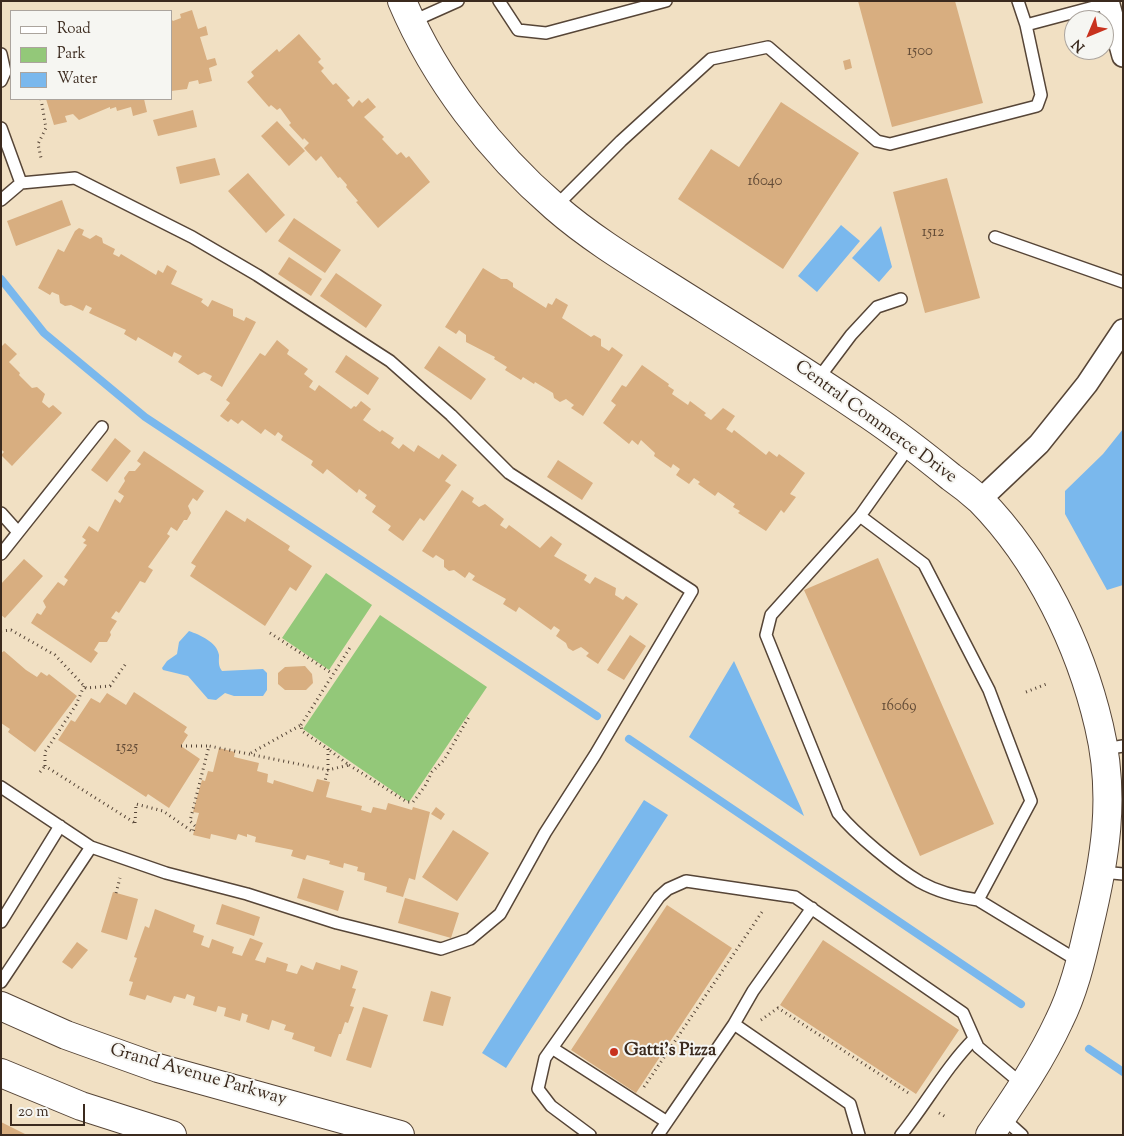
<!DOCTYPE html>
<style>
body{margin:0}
#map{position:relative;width:1124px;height:1136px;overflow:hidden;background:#f1e0c3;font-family:"Sorts Mill Goudy",serif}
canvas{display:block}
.frame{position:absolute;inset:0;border:2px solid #3b2a1e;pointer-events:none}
.legend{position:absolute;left:10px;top:10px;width:162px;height:90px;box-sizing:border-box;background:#f6f6f2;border:1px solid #aba49d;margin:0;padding:6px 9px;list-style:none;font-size:15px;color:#3b2a1e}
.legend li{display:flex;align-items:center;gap:10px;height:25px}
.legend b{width:25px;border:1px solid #aba49d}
.north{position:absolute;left:1064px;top:10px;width:50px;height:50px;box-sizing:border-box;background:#f6f6f2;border:1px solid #aba49d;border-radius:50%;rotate:225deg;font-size:14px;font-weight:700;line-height:20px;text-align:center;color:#3b2a1e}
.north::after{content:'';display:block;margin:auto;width:18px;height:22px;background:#c8321e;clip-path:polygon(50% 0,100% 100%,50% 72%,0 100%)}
.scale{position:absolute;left:10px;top:1104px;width:75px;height:22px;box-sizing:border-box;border:2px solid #3b2a1e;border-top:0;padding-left:6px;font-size:15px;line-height:18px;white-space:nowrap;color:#3b2a1e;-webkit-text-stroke:4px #f6f6f2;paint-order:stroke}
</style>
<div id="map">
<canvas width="1124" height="1136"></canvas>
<div class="frame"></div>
<ul class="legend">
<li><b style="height:6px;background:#fff"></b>Road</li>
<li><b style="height:14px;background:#93c879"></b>Park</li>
<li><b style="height:14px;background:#7ab8ed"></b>Water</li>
</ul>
<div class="north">N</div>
<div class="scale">20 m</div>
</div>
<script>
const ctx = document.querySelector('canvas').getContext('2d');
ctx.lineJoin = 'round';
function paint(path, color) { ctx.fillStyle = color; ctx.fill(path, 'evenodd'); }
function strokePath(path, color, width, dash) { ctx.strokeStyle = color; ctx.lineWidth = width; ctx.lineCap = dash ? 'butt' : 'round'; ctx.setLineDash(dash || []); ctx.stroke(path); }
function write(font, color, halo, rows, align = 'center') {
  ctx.font = font + ' "Sorts Mill Goudy",serif'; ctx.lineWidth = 4; ctx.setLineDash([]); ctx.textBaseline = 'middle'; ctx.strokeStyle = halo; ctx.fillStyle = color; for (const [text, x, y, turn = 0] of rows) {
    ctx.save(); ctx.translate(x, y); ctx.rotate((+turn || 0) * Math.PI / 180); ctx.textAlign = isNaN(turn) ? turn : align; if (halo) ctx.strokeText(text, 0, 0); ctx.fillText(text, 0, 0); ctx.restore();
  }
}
paint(new Path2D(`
 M326,573L372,605L329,670L282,638Z
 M380,615L487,687L409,802L303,729Z`), '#93c879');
paint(new Path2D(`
 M841,225L860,241L817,292L798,276Z
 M881,226L892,267L879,282L852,258Z
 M1123,429V585L1107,590L1065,514V491L1103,454Z
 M189,631C200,635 217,642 219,655C219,661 218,666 222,671L263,669L267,673V690L263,696H234L225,693L216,700L208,699L188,676L163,670L162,668L167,661L177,654L179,642Z
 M734,661L801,808L804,816L689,737Z
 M644,800L668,815L506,1068L482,1053Z`), '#7ab8ed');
strokePath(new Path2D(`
 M1,279L44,333L145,417L597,716
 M629,739L1021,1004
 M1089,1049L1123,1072`), '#7ab8ed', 8);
paint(new Path2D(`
 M858,1H955L983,103L892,127Z
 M192,10L198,29L206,26L208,35L200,37L207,60L215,58L217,65L209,68L212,81L199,84L198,80L189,82L187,89L171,91V19L173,21L181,18L180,14Z
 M299,34L321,59L318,62L324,68L321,71L333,85L336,83L350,98L347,100L353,107L359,100L362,103L368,98L376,107L364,117L384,137L382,139L397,155L401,152L406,158L409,156L430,182L378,228L356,202L358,201L346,187L347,185L340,177L338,178L321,156L316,161L304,148L309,143L304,138L303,140L289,125L291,123L280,108L277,110L271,105L269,107L247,82L254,76L251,72L277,49L279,52Z
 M850,59L852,68L845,70L843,61Z
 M46,99H144L147,112L133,116L131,107L117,111L116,107L110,109V107L79,120L73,114L65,116L67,122L54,125Z
 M781,102L859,153L783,269L678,199L711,149L739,167Z
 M193,110L197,127L158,136L153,120Z
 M277,121L305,151L289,166L261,136Z
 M215,158L220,175L180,184L176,167Z
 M248,173L285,215L266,233L228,191Z
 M947,178L980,298L925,313L893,192Z
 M62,200L71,225L16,246L7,221Z
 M294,218L341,250L325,273L278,241Z
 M79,228L84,230L82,235L90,239L96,235L102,238L103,243L115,249L113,254L119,257L121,254L156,275L158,270L163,273L167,265L177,271L171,284L203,299L201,302L208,307L212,300L233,309V316L244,321L246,317L256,322L222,387L210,380L212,376L204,372L198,375L178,362L182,356L174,352L172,357L138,337L136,341L124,334L126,330L89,313L92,308L86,305L83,311L71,305L65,306L60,303L59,295L52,292L50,295L38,288L58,249L64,252L75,231Z
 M289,257L322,279L311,296L278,274Z
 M483,268L501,279H507L513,283V287L546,308L548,303L552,305L556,298L568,305L562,318L591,337L594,335L601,339V346L609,351L612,347L623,355L583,416L571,408L574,405L566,399L560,402L554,398L553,393L535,382L534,384L523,377L521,380L505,370L507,367L494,359L495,357L466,342V335L459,330L456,334L445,327Z
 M336,273L382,305L366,328L320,296Z
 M277,340L289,350L287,354L308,369L304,374L313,381L309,387L315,391L319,385L351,409L354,406L356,407L361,401L371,409L363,420L380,432L382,430L394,438L391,443L399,449L403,444L414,452L418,445L439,459L442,454L457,465L445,481L451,485L424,521L420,518L403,541L388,530L391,526L372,512L376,506L365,498L367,495L359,489L357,493L327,469L323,474L311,465L313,461L281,440L283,436L278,432L275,436L265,429L261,434L242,420L238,424L231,419L228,422L220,416L230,403L226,400L260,353L265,356Z
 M5,343L17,354L9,362L20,373L19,375L32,388L37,387L45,394L42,402L49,408L53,405L62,413L12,466L1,455L4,452L1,449V347Z
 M439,346L486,379L471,400L424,368Z
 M346,355L379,378L368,395L335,372Z
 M642,365L669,384L668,386L674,390L672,394L688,405L690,401L706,413L704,415L711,420L723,408L735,416L726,429L732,433L734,430L766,455L769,451L777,457L779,454L805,473L790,494L796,497L784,513L781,510L766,531L738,513L740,511L733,507L735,504L718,492L715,496L698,484L700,482L694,478L689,484L676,475L680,469L673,464L671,468L654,456L655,453L641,440L638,445L632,440L629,444L603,423L616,405L611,401L622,385L626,387Z
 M115,438L131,451L107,482L91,470Z
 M144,451L204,491L197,501L193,498L188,506L191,513L187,520H184L177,531L171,527L167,534L170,536L148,567L153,570L145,583L140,581L119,613L116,611L111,618L117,621L110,632L111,635L107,642H99L94,650L98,653L91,663L31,623L37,613L41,615L46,607L43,601L58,582L64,586L68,580L64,577L87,545L83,543L86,540L82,537L89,526L98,532L115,499L120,503L124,496L118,492L125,481L124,478L129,471H135L141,464L137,461Z
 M558,460L593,483L582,500L547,477Z
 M462,490L474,498L472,502L479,507L485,504L504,519L500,525L506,529L509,525L540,548L551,536L562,544L554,556L587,575L584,580L590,584L595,577L616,588L615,595L623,600L626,596L638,604L598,664L586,656L589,653L581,647L573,651L568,648L566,643L556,636L560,630L554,626L551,630L519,607L516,612L503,604L506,599L472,580L475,576L469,572L465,578L454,570L449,571L444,567V560L436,555L433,558L422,551Z
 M226,510L245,522L247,518L290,546L288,550L312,566L296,591L290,587L265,626L190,576L196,566L191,563Z
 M878,558L994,824L920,856L804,590Z
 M24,559L43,576L5,618L1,615V584Z
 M630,635L646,646L624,680L607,670Z
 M4,651L26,670L37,677L41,672L47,676L49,674L77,696L35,752L8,732L10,729L1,723V653Z
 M305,666L312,674L313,683L306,690H285L278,684V673L285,667Z
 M134,692L187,727L184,732L188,735L181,746L200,759L169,808L148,794L146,797L58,740L71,720L75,722L91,698L100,703L107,693L126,705Z
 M219,748L235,752L234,757L259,763L257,771L268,774L267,782L273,784L274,780L313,792L317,779L330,782L326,797L362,806L361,810L371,813L373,807L386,810L388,803L412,810L413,807L430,812L415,880L409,878L403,897L386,892L387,887L364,880L365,873L357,871L358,867L344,863L343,868L329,864L330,861L307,855L305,860L291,856L293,850L255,842L256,837L247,834V837L238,834L236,840L211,834L210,839L193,835L199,813L193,812L202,780L205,781L208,771L213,772Z
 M436,807L445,814L441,820L431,814Z
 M453,830L489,853L457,901L422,877Z
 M303,878L344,891L338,911L297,898Z
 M113,892L138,899L127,940L101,932Z
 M405,898L459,913L451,938L398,923Z
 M222,904L260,917L254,936L216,924Z
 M667,905L732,948L636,1093L571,1050Z
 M155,909L195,925L193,932L204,936L201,945L209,948L212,939L234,947L232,953L242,956L250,938L263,943L255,960L265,963L267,957L288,964L286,971L297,974L301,965L313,970L316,962L340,970L341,965L358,971L352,988L356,989L350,1006L354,1007L348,1023L345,1022L341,1034H339L331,1057L314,1051L315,1047L292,1039L294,1033L284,1030L286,1025L272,1020L269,1030L246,1022L248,1015L242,1013L240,1021L224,1016L226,1008L218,1006L216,1012L193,1005L195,997L187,994L185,999L174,996L171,1003L147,995L145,1000L129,995L133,982L129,981L137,958L134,957L145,926L149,928Z
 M823,940L959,1030L916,1094L780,1005Z
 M77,942L88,950L72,969L62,962Z
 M431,991L451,997L443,1026L423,1021Z
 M363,1007L388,1015L371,1068L346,1060Z
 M1,1122L27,1135H1Z`), '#d8ae80');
const lane = new Path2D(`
 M499,1L518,30L546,33L666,1
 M1018,1L1026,25L1109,3
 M411,22L458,1
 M1,54L5,72L1,81
 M1,128L21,183
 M1,200L21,183L75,178L192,237L257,275L390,361L451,415L509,473L692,591L595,755L545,833L500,914L470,939L441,949L337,923L247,894L166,873L91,847L1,787
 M555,207L621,141L711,59L768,47L877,141L890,144L1037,106L1041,95L1026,25
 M995,237L1123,282
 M818,379L851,335L877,307L901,299
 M911,444L860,516L924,564L989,690L1031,801L978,900L1080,962
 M1,513L18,532
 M860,516L771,615L766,635L838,813C856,835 895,867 920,882C938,892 958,897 978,900
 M1,554L102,427
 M1104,749L1123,746
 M1102,872L1123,874
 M1,922L60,826
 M1,982L91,847
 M734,1024L753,991L812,908
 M552,1048L667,1122
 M1002,1117L1022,1135
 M590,1135L551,1106L538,1089L545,1058L659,897L668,889L686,881L795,897L963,1013L978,1047L1023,1085
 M658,1135L734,1024L850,1104L859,1135
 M901,1135C926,1104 946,1067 974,1039`);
const street = new Path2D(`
 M1108,1L1123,56
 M980,500L1039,444L1087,384L1123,330`);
const secondary = new Path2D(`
 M402,1C435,79 491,152 555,207C594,241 639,267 683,295C745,334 808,373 869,415C897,434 924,455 951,477C961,484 971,492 980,500C1039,560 1080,645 1099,726C1116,797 1105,860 1088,930C1081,961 1073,993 1059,1021C1040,1062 1015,1098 990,1135
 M1,1006L66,1035L158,1068L400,1135
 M1,1073L81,1106L172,1135`);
strokePath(lane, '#564537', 14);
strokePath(street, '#564537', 24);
strokePath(secondary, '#564537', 30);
strokePath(new Path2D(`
 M41,99L46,128L38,144L41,158
 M1,631L11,630L55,655L86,688L110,686L127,662
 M270,633L333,674
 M84,686L76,705L45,752V766L135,823
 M1026,692L1049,683
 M301,725L351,646
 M181,746H209
 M251,753L301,725L302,731L328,749V770L325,781
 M349,765L407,802H413L425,786L432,772L444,760L470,715
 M40,772L45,766
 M135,823L136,804L163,811L193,832L195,826L190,821L209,746L328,770L349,765L328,749
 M116,893L120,878
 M761,1020L778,1008L910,1094
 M644,1087L764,909
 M939,1113L946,1117`), '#564537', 3, [1, 4]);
strokePath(lane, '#fff', 11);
strokePath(street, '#fff', 21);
strokePath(secondary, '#fff', 28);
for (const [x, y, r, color] of [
 [614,1052,5,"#c8321e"]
]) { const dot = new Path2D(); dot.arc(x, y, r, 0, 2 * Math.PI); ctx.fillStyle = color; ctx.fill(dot); strokePath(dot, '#f6f6f2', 2); }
write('15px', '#624b36', null, [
 ["1500",920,52],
 ["16040",765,182],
 ["1512",933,233],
 ["16069",899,707],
 ["1525",127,748]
]);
write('18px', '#3b2a1e', '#f6f6f2', [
 ["Central Commerce Drive",875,423,36],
 ["Grand Avenue Parkway",198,1076,16]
]);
write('bold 18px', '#3b2a1e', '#f6f6f2', [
 ["Gatti's Pizza",624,1052]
], 'left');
</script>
